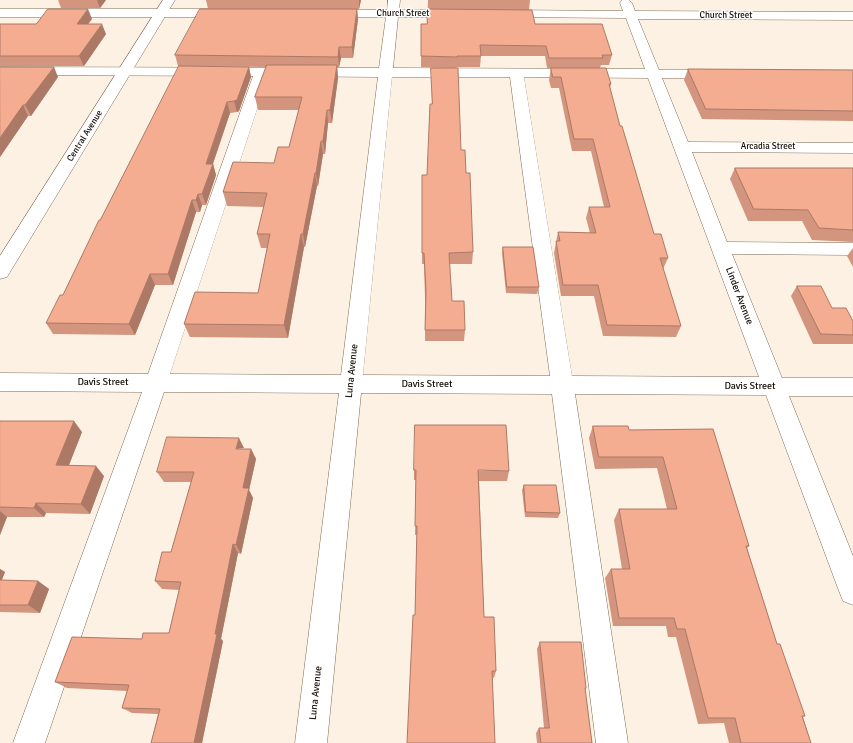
<!DOCTYPE html>
<style>
body{margin:0}
canvas{display:block;background:#fdf1e3}
</style>
<canvas width="853" height="743"></canvas>
<script>
const ctx = document.querySelector('canvas').getContext('2d');
ctx.lineJoin = 'round';
function strokePath(path, color, width, dash) { ctx.strokeStyle = color; ctx.lineWidth = width; ctx.lineCap = dash ? 'butt' : 'round'; ctx.setLineDash(dash || []); ctx.stroke(path); }
function paint(path, color) { ctx.fillStyle = color; ctx.fill(path, 'evenodd'); }
function write(font, color, halo, rows, align = 'center') {
  ctx.font = font + ' Signika,sans-serif'; ctx.lineWidth = 3; ctx.setLineDash([]); ctx.textBaseline = 'middle'; ctx.strokeStyle = halo; ctx.fillStyle = color; for (const [text, x, y, turn = 0] of rows) {
    ctx.save(); ctx.translate(x, y); ctx.rotate((+turn || 0) * Math.PI / 180); ctx.textAlign = isNaN(turn) ? turn : align; if (halo) ctx.strokeText(text, 0, 0); ctx.fillText(text, 0, 0); ctx.restore();
  }
}
const minor = new Path2D(`
 M388,0H400L399,10H457L461,11L463,14L461,17L457,18L398,17L393,68L645,69L626,18L499,17L497,14L499,11L503,10L623,11L620,3L622,0H629L632,3L635,11L853,12V20L638,19L659,70H716L721,71L723,74L721,77L716,78H662L688,142L853,143V153L692,152L727,242L853,243V255L732,254L782,378H853V396H789L853,556V605L843,601L839,591L766,395L575,394L628,743H596L552,394L361,393L327,743H295L339,393L164,392L45,743H13L142,392L0,391V373L148,374L253,76L0,75V67L379,68L386,17H327L323,16L321,13L323,10L327,9L387,10ZM268,76L378,77L341,375L170,374ZM392,77H510L550,376L363,375ZM524,77L648,78L759,377L572,376Z
 M0,9H227L231,10L233,13L231,16L227,17H0Z`);
const major = new Path2D(`
 M163,0H175L7,277L0,279V256Z`);
strokePath(minor, '#7c6b57', 1);
strokePath(major, '#7c6b57', 1);
paint(minor, '#fff');
paint(major, '#fff');
paint(new Path2D(`
 M58,0H106L100,8H61Z
 M206,0H361L359,9H357L358,19L353,58H341L339,67H337L338,78L332,123H328L325,154H323L318,186H317L305,247H304L288,338L190,337L184,324L258,293L267,248H261L257,234L264,207L227,206L223,192L274,163L289,147L299,110H258L255,97L266,67L178,66L175,55L208,9Z
 M428,0H530L529,10H430L535,24L612,55L609,65H601L600,68H547L545,56H481L480,67H456V68L421,67V56L427,24Z
 M92,19L88,24L106,34L84,66H0V24H36Z
 M0,67L58,77L31,116H28L0,157Z
 M249,67L251,77L239,111L237,112L230,113L213,164L216,175L206,205H202L200,212H196L173,285H155L135,335L53,334L46,323L63,295L100,220Z
 M551,68L611,84L610,88L620,126L654,234L668,258L663,269L681,326L676,337L603,336L594,296H561L554,253L558,232L590,233L586,218L589,207H604L591,151H572L559,88H551L549,80Z
 M688,69L853,70V121L702,119L684,80Z
 M461,150L466,173L473,252L472,264H449L452,301L465,330L464,341H425V299L424,264H422V189L427,175Z
 M735,168H853V242L812,240L802,221H748L730,179Z
 M503,247L539,287L537,294L506,293L502,253Z
 M853,248V267L847,256Z
 M797,286L853,321V344H813L791,296Z
 M0,421L82,432L69,465L104,476L90,514L46,513L44,517H7L0,535Z
 M593,426L629,430L713,429L749,546L747,548L777,644L805,716L803,717L811,743H729L724,723L698,724L676,637H668L666,626H613L605,578L611,569H622L614,520L619,509H667L657,468L595,469L589,438Z
 M244,449H251L256,459L249,490L253,498L241,554L238,553L221,639L223,641L202,743H151L158,714L132,713L122,708L127,691L67,688L55,682L142,639L169,633L179,590L162,589L155,581L171,552L191,482H164L157,472Z
 M414,470L509,471L507,481H479L484,617L496,671L494,678L492,677L415,615L417,535H415L416,480H414Z
 M524,485L560,513L558,518L525,517L522,490Z
 M0,569L5,572L2,580L38,581L49,589L40,613L0,612Z
 M540,642L586,688L585,690L592,743H537L536,733L539,728H544L537,649Z`), '#d3957e');
paint(new Path2D(`
 M97,0H106L100,8Z
 M359,0H361L359,9Z
 M88,9L92,19L81,33L77,24Z
 M357,9L358,19L353,58L352,47Z
 M102,24L106,34L84,66L79,56Z
 M339,47L341,58L339,67L338,57Z
 M337,65L338,78L332,123L330,110Z
 M54,67L58,77L31,116L25,105Z
 M249,67L251,77L239,111L237,112L234,101Z
 M227,102L230,113L211,169L213,164L216,175L206,205L202,194L206,164Z
 M23,105L28,116L0,157V138Z
 M327,110L328,123L325,154L323,141Z
 M321,141L323,154L318,186L316,173Z
 M315,173L317,186L305,247L303,234Z
 M198,194L202,205L200,212L196,200Z
 M192,200L196,212L173,285L168,274Z
 M301,234L304,247L288,338L284,325Z
 M150,274L155,285L135,335L129,324Z
 M74,421L82,432L65,475L56,465Z
 M239,438L244,448L236,449Z
 M251,449L256,459L249,490L253,498L241,554L236,545L243,488Z
 M96,466L104,476L90,514L81,504Z
 M36,503L46,513L44,517L34,508Z
 M0,511L7,517L0,535Z
 M233,544L238,553L221,639L223,641L202,743H194L215,634Z
 M0,569L5,572L0,584Z
 M38,581L49,589L40,613L28,605Z`), '#ac7966');
const building = new Path2D(`
 M48,9H88L77,24H102L79,56H0V24H36Z
 M200,9H357L352,47H339L338,57L175,55Z
 M427,9L532,10L535,24H602L612,55H602L603,58H549L546,46L480,45L481,56H457V57L421,56V24H427Z
 M267,65H337L330,110H327L323,141H321L316,173H315L303,234H301L284,325L184,324L195,292L258,293L270,234H257L267,193L223,192L233,162L274,163L278,147H289L302,97H255Z
 M179,66L249,67L237,100L234,101L227,102L206,164H213L202,194H198L196,200H192L168,274H150L129,324L46,323L60,295H63L99,220H100Z
 M0,67H54L25,105H23L0,138Z
 M431,68H458L461,150H465L466,173H470L473,252L449,253L452,301H464L465,330H425L426,291L424,253H422V175H427L430,104H432Z
 M551,68H606L611,84H609L620,126H622L654,234H661L668,258H660L681,326L607,325L598,285H563L556,241H560L558,232L596,233L589,207H610L593,139H574L561,77H553Z
 M688,69L853,70V111L706,109Z
 M735,168H853V230L819,228L808,210L754,209Z
 M503,247H533L539,287H507Z
 M797,286H821L832,308H846L853,321V335L821,334Z
 M0,421H74L56,465L96,466L81,504L36,503L34,508L0,507Z
 M415,425H506L509,471L478,470L484,617H494L496,671H492L495,743H407L413,615H415L417,526H415L416,470H414Z
 M593,426H628L629,430L713,429L749,546H746L777,644H780L805,716H802L811,743H741L735,718H708L685,629H677L674,618H619L611,569H630L619,509H677L663,457H599Z
 M167,437L239,438L236,449H251L243,488H249L236,545L233,544L215,634H217L194,743H151L160,709L122,708L129,685L55,682L72,637L142,639L143,633H169L181,582L155,581L162,552H171L194,472H157Z
 M524,485H556L560,513L526,512Z
 M0,580L38,581L28,605H0Z
 M540,642H581L586,688H585L592,743H541L539,728H549Z`);
paint(building, '#f5ad92');
strokePath(building, '#ac7966', 1);
write('9px', '#150e07', '#fff', [
 ["Church Street",403,14],
 ["Church Street",726,16],
 ["Central Avenue",85,136,-58],
 ["Arcadia Street",768,147]
]);
write('10px', '#150e07', '#fff', [
 ["Linder Avenue",739,296,69],
 ["Luna Avenue",352,371,-84],
 ["Davis Street",103,382],
 ["Davis Street",427,384],
 ["Davis Street",750,386],
 ["Luna Avenue",316,693,-84]
]);
</script>
